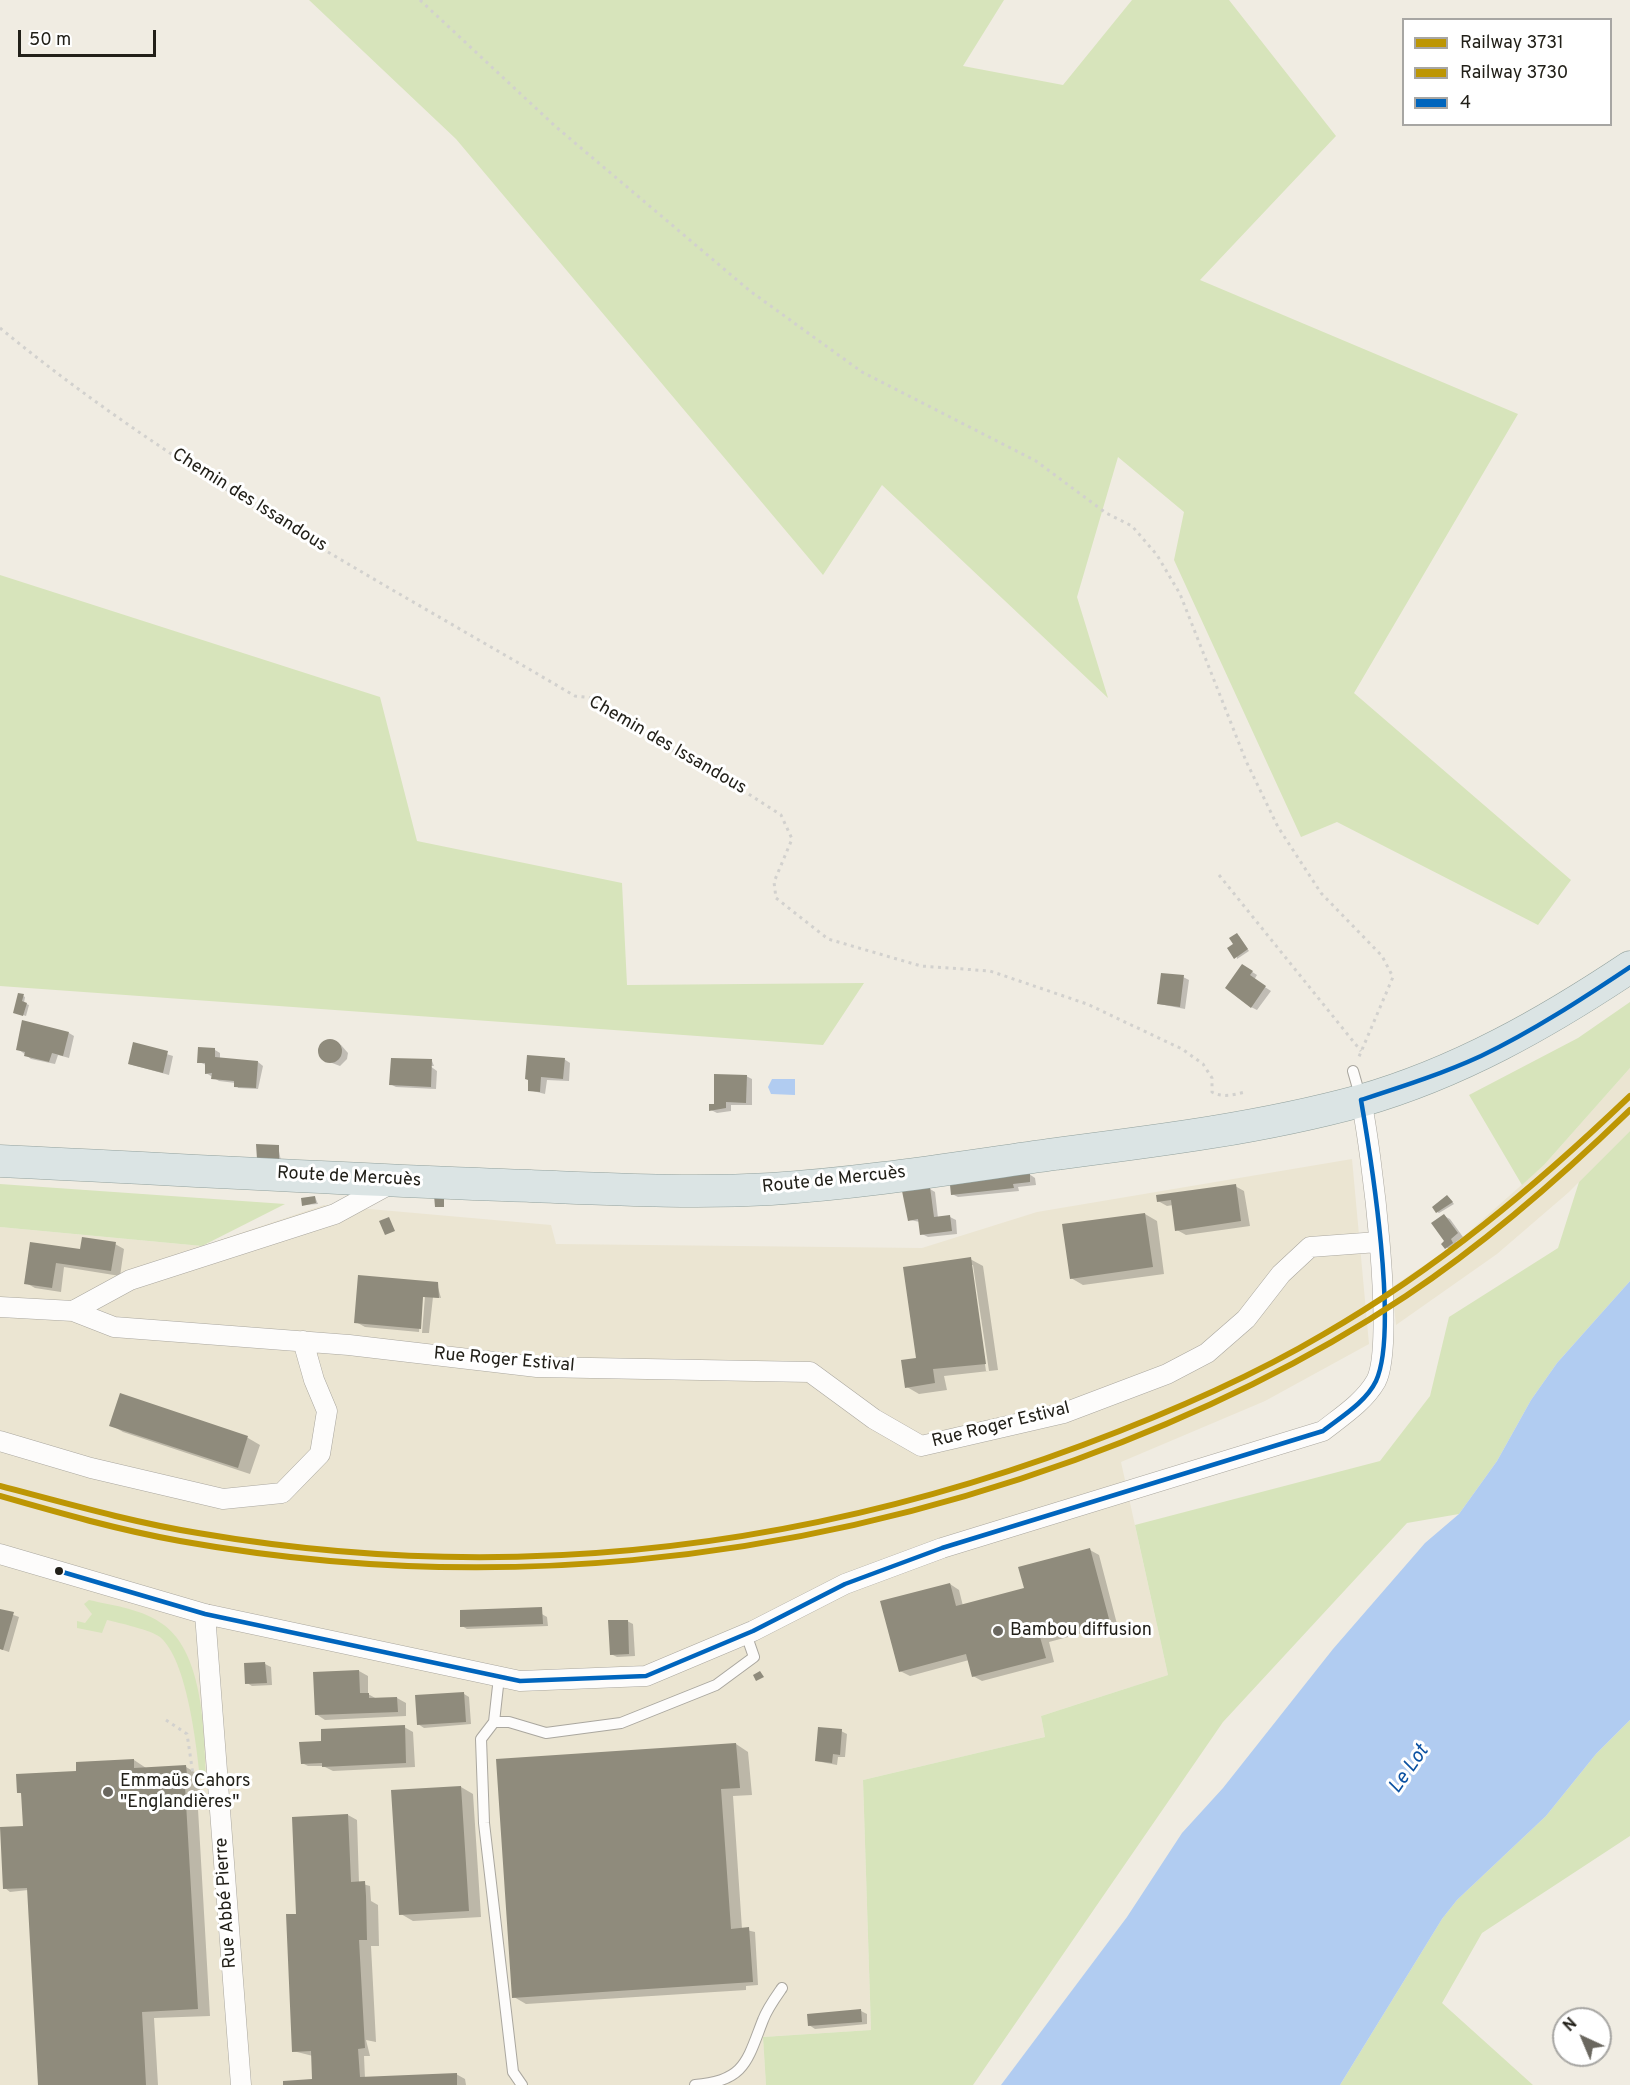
<!DOCTYPE html>
<meta charset="utf-8">
<style>
body{margin:0}
#map{position:relative;width:1630px;height:2085px;overflow:hidden;background:#f0ece2;font-family:Overpass,sans-serif}
canvas{display:block}
.legend{position:absolute;left:1402px;top:18px;width:210px;height:108px;box-sizing:border-box;background:#fff;border:2px solid #a7a6a3;margin:0;padding:8px 10px;list-style:none;font-size:18px;color:#222019}
.legend li{display:flex;align-items:center;gap:12px;height:30px}
.legend b{width:30px;border:2px solid #a7a6a3}
.north{position:absolute;left:1552px;top:2007px;width:60px;height:60px;box-sizing:border-box;background:#fff;border:2px solid #a7a6a3;border-radius:50%;rotate:316deg;font-size:16px;font-weight:700;line-height:24px;text-align:center;color:#222019}
.north::after{content:'';display:block;margin:auto;width:21px;height:27px;background:#6a675f;clip-path:polygon(50% 0,100% 100%,50% 72%,0 100%)}
.scale{position:absolute;left:18px;top:30px;width:138px;height:27px;box-sizing:border-box;border:3px solid #222019;border-top:0;padding-left:8px;font-size:18px;line-height:21px;white-space:nowrap;color:#222019;-webkit-text-stroke:4px #fff;paint-order:stroke}
</style>
<div id="map">
<canvas width="1630" height="2085"></canvas>
<ul class="legend">
<li><b style="height:8px;background:#bd9604"></b>Railway 3731</li>
<li><b style="height:8px;background:#bd9604"></b>Railway 3730</li>
<li><b style="height:8px;background:#0065bd"></b>4</li>
</ul>
<div class="north">N</div>
<div class="scale">50 m</div>
</div>
<script>
const ctx = document.querySelector('canvas').getContext('2d');
ctx.lineJoin = 'round';
function paint(path, color) { ctx.fillStyle = color; ctx.fill(path, 'evenodd'); }
function strokePath(path, color, width, dash) { ctx.strokeStyle = color; ctx.lineWidth = width; ctx.lineCap = dash ? 'butt' : 'round'; ctx.setLineDash(dash || []); ctx.stroke(path); }
function write(font, color, halo, rows, align = 'center') {
  ctx.font = font + ' Overpass,sans-serif'; ctx.lineWidth = 6; ctx.setLineDash([]); ctx.textBaseline = 'middle'; ctx.strokeStyle = halo; ctx.fillStyle = color; for (const [text, x, y, turn = 0] of rows) {
    ctx.save(); ctx.translate(x, y); ctx.rotate((+turn || 0) * Math.PI / 180); ctx.textAlign = isNaN(turn) ? turn : align; if (halo) ctx.strokeText(text, 0, 0); ctx.fillText(text, 0, 0); ctx.restore();
  }
}
paint(new Path2D(`
 M1630,1068V1131L1569,1192L1497,1254L1396,1325L1392,1287L1454,1245L1544,1165Z
 M1352,1159L1369,1344L1265,1401L1121,1462L1168,1675L1041,1716L1045,1737L863,1780L871,2030L763,2037L766,2085H0V1227L202,1246L324,1205L551,1225L556,1244L922,1248L1037,1212Z`), '#ebe5d2');
paint(new Path2D(`
 M309,0H1004L963,66L1063,85L1132,0H1229L1336,136L1200,280L1518,414L1354,693L1571,880L1538,925L1337,822L1301,837L1174,560L1184,512L1118,457L1077,597L1108,698L882,485L823,575L456,139Z
 M0,575L380,697L417,841L622,883L627,985L864,983L823,1045L0,986Z
 M1630,1002V1068L1544,1165L1522,1185L1469,1095L1578,1038Z
 M1630,1131V1281L1557,1363L1531,1400L1497,1461L1459,1514L1407,1523L1223,1722L973,2085H766L763,2037L871,2030L863,1780L1045,1737L1041,1716L1168,1675L1135,1525L1380,1461L1430,1396L1449,1317L1558,1248L1579,1182Z
 M0,1184L285,1204L202,1246L0,1227Z
 M89,1600C115,1606 143,1609 164,1625C204,1655 204,1733 206,1778L200,1777C196,1743 187,1660 160,1637C151,1630 119,1623 107,1620L102,1633L77,1628V1621L85,1623L92,1614L84,1604Z
 M1630,1720V1836L1482,1933L1442,2003L1533,2085H1340L1442,1919L1457,1900L1546,1816L1596,1754Z`), '#d7e4bb');
paint(new Path2D(`
 M772,1079H795V1095L771,1094L768,1087Z
 M1630,1281V1720L1596,1754L1546,1816L1457,1900L1442,1919L1340,2085H1001L1127,1917L1182,1833L1223,1788L1333,1649L1425,1543L1459,1514L1497,1461L1531,1400L1557,1363Z`), '#b1ccf1');
paint(new Path2D(`
 M1239,936L1249,951L1237,959L1235,945Z
 M1243,966L1257,975L1254,980L1271,991L1257,1010L1251,1007Z
 M1183,977L1189,980L1185,1009L1159,1004Z
 M23,996L25,997L24,1003L29,1005L26,1016L17,1013Z
 M69,1033L74,1036L69,1058L58,1055L55,1064L31,1059L18,1049Z
 M328,1041L341,1045L348,1053L347,1059L340,1066L324,1060L320,1054L322,1045Z
 M134,1044L173,1056L169,1075L129,1064Z
 M215,1050L220,1053V1059L258,1062L263,1066L258,1089L238,1088L236,1083L219,1081L206,1073V1065L199,1062Z
 M564,1059L570,1063L569,1081L547,1080L545,1094L529,1090L530,1080Z
 M432,1061L434,1066H430L437,1071L436,1089L396,1087L390,1084Z
 M746,1076L752,1079V1105H731V1111L717,1113L711,1110Z
 M278,1146L281,1161L261,1160Z
 M1029,1174L1035,1178L1036,1185L1018,1187L1019,1191L958,1197L952,1194Z
 M1235,1186L1244,1191L1250,1226L1186,1235L1177,1230L1173,1205L1167,1206L1158,1201Z
 M930,1189L935,1192L938,1218L950,1217L956,1220L957,1234L928,1237L922,1234L920,1222L910,1220Z
 M315,1197L318,1204L303,1205Z
 M1449,1198L1454,1204L1439,1213L1437,1212Z
 M1145,1214L1157,1221L1164,1274L1083,1285L1071,1278Z
 M1444,1216L1450,1219L1463,1237L1456,1242L1458,1247L1452,1251L1446,1247Z
 M31,1244L81,1251L115,1244L124,1249L120,1276L64,1267L61,1292L35,1288L26,1283Z
 M970,1259L983,1266L998,1370L944,1376L947,1390L919,1394L907,1387L917,1359ZM970,1265H973L989,1371H986Z
 M437,1284L441,1298L433,1297L429,1333H422L425,1296H422L419,1332L365,1327L356,1322Z
 M121,1395L248,1438L260,1445L250,1474L123,1432L111,1425Z
 M1090,1550L1099,1555L1117,1624L1049,1642L1054,1662L982,1681L973,1676L969,1660L910,1676L900,1671L950,1584L959,1590L963,1606L1026,1589Z
 M533,1609L547,1617L548,1626L467,1629L462,1626Z
 M0,1610L19,1617L9,1652L0,1649Z
 M627,1621L633,1624L635,1656L617,1657L611,1654Z
 M265,1664L271,1667L272,1685L252,1686L247,1683Z
 M359,1671L368,1676V1694L377,1699L397,1698L406,1703V1716L325,1720L316,1714Z
 M464,1694L469,1697L471,1724L424,1728L418,1724Z
 M404,1727L413,1732L415,1767L333,1771L323,1766H308L302,1763Z
 M841,1731L847,1734L845,1757H838L837,1765L816,1761Z
 M736,1744L748,1752L752,1795L733,1796L742,1929L755,1932L758,1985L746,1986V1990L526,2004L514,1997Z
 M134,1760L146,1768L186,1767L198,1774L200,1792H197L210,2016L154,2018L158,2085H40L28,1890L10,1892L5,1888L24,1828L22,1794L19,1792L78,1773Z
 M461,1787L473,1794L481,1917L413,1921L401,1914Z
 M348,1815L357,1820L359,1883L370,1886L371,1901L378,1905L379,1946H371L376,2042L366,2040L370,2056H364L365,2078L456,2074L465,2079L466,2085H284L313,2081V2056L293,2051L296,1916Z
 M861,2011L867,2014V2024L815,2029L809,2025Z`), '#0003');
paint(new Path2D(`
 M1237,933L1248,949L1234,959L1227,948L1233,944L1229,938Z
 M1242,964L1253,971L1250,975L1266,986L1251,1008L1225,988Z
 M1161,973L1184,975L1180,1007L1157,1004Z
 M18,993L24,994L22,1001L27,1003L23,1016L13,1013Z
 M22,1020L69,1032L63,1056L52,1053L49,1062L24,1056L25,1052L16,1050Z
 M318 1051a12 12 0 1 1 24 0a12 12 0 1 1-24 0Z
 M133,1042L168,1051L163,1073L128,1064Z
 M198,1047L215,1048V1057L258,1061L256,1088L234,1087V1081L211,1079L212,1073L205,1074V1063H197Z
 M527,1055L565,1058L563,1079L541,1077L540,1092L528,1091V1080L525,1079Z
 M391,1058L432,1059L431,1087L389,1085Z
 M714,1074L747,1075L746,1103L726,1102V1108L709,1111V1104H714Z
 M256,1144L279,1145V1160L257,1159Z
 M1030,1173V1182L1013,1184L1014,1188L951,1195L950,1185Z
 M1236,1184L1241,1221L1175,1231L1171,1200L1157,1202L1156,1195Z
 M930,1187L934,1217L950,1215L952,1231L920,1235L918,1219L908,1221L902,1191Z
 M434,1195H444V1207H435Z
 M1447,1195L1453,1202L1436,1213L1432,1207Z
 M315,1196L316,1203L302,1206L301,1198Z
 M1145,1213L1153,1267L1070,1279L1062,1224Z
 M1444,1214L1458,1233L1451,1239L1453,1243L1445,1249L1441,1244L1444,1241L1431,1223Z
 M389,1217L395,1231L385,1235L379,1221Z
 M82,1237L116,1242L111,1271L56,1263L52,1288L24,1284L30,1242L80,1249Z
 M971,1257L986,1364L933,1369L935,1383L905,1388L901,1360L916,1358L903,1267Z
 M358,1275L438,1282L439,1298L423,1297L421,1329L354,1323Z
 M120,1393L248,1436L238,1468L109,1426Z
 M1090,1548L1109,1619L1040,1637L1046,1658L972,1677L966,1654L899,1672L880,1601L950,1583L956,1606L1024,1588L1018,1567Z
 M542,1607L543,1624L460,1627V1610Z
 M0,1609L14,1612L3,1650L0,1649Z
 M608,1620H628L629,1654L610,1655Z
 M265,1662L267,1683L245,1684L244,1663Z
 M359,1670L360,1693H369V1698L397,1697L398,1712L315,1715L313,1672Z
 M760,1671L764,1677L756,1681L753,1675Z
 M464,1692L466,1722L417,1725L415,1695Z
 M405,1725L406,1763L322,1767V1763L301,1764L299,1742L321,1741V1729Z
 M818,1727L842,1729L840,1755L833,1754L832,1763L815,1761Z
 M736,1743L740,1788L721,1789L731,1929L749,1927L753,1982L512,1998L496,1759Z
 M134,1759V1768L186,1765L188,1785L185,1786L198,2009L142,2012L146,2085H38L27,1888L3,1889L0,1827L23,1826L21,1793H17L16,1774L76,1771V1762Z
 M461,1786L469,1911L399,1915L391,1790Z
 M348,1814L351,1882L365,1881L366,1896L367,1940H359L365,2048L358,2049L360,2077L457,2073V2085H283V2081L312,2079L311,2051L292,2052L286,1914H296L292,1817Z
 M861,2009L862,2022L808,2026L807,2014Z`), '#8f8b7c');
const lane = new Path2D(`
 M1353,1071L1361,1099
 M494,1722L499,1677
 M522,2085L513,2072L484,1823L481,1739L494,1722H509L546,1733L621,1723L716,1685L754,1657L746,1634
 M695,2085C745,2081 747,2061 763,2020C767,2009 775,1998 782,1988`);
const street = new Path2D(`
 M0,1307L73,1311L114,1327L349,1345L537,1367L810,1372L874,1419L921,1446L1064,1413L1167,1374L1207,1353L1246,1319L1281,1274L1310,1247L1378,1242
 M73,1311L130,1280L335,1214L392,1183
 M0,1441L91,1468L223,1499L282,1493L320,1454L327,1411L314,1380L303,1341
 M0,1554L205,1614L520,1681L646,1676L753,1631L845,1584L942,1548L1323,1431C1342,1416 1364,1402 1376,1381C1396,1344 1371,1147 1361,1100
 M205,1614L241,2085`);
const primary = new Path2D(`
 M0,1161C168,1169 335,1179 503,1185C592,1188 682,1194 771,1189C866,1183 961,1167 1055,1154C1157,1141 1261,1128 1360,1101C1458,1073 1546,1023 1630,967`);
strokePath(lane, '#aaa79f', 12);
strokePath(street, '#aaa79f', 21);
strokePath(primary, '#92a19d', 33);
strokePath(new Path2D(`
 M420,0L555,126L750,291L862,372L1036,461L1106,513L1132,526L1157,555L1180,594L1246,761L1278,827L1321,893L1382,956L1393,977L1358,1059
 M0,328C176,473 380,581 575,696L592,698L652,740L707,767L781,815L792,839L774,882L776,898L828,939L921,966L990,971L1087,1004L1182,1049L1203,1064L1212,1078V1092C1223,1098 1233,1095 1245,1092
 M1219,875L1361,1051
 M166,1720L187,1734L194,1781L198,1785`), '#d2d1ce', 3, [3, 4.5]);
strokePath(lane, '#fdfcfb', 10);
strokePath(street, '#fdfcfb', 20);
strokePath(primary, '#dbe4e4', 32);
strokePath(new Path2D(`
 M1361,1100C1401,1087 1442,1074 1481,1056C1533,1031 1582,999 1630,967
 M59,1571L205,1614L520,1681L646,1676L753,1631L845,1584L942,1548L1323,1431C1341,1417 1366,1402 1376,1381C1399,1331 1371,1158 1361,1100`), '#0065bd', 4.5);
strokePath(new Path2D(`
 M0,1486C65,1503 131,1522 198,1533C501,1585 796,1552 1083,1445C1166,1414 1248,1379 1324,1334C1437,1269 1536,1186 1630,1096`), '#bd9604', 6);
strokePath(new Path2D(`
 M0,1496C59,1513 119,1530 180,1541C482,1595 786,1565 1075,1460C1190,1418 1304,1364 1406,1296C1487,1242 1560,1178 1630,1110`), '#bd9604', 6);
for (const [x, y, r, color] of [
 [59,1571,5,"#222019"],
 [998,1631,6,"#6a675f"],
 [108,1792,6,"#6a675f"]
]) { const dot = new Path2D(); dot.arc(x, y, r, 0, 2 * Math.PI); ctx.fillStyle = color; ctx.fill(dot); strokePath(dot, '#fff', 2); }
write('18px', '#222019', '#fff', [
 ["Chemin des Issandous",249,501,32],
 ["Chemin des Issandous",667,746,30],
 ["Route de Mercuès",349,1178,3],
 ["Route de Mercuès",834,1181,-6],
 ["Rue Roger Estival",504,1361,5],
 ["Rue Roger Estival",1001,1426,-14],
 ["Rue Abbé Pierre",227,1903,-94]
]);
write('18px', '#222019', '#fff', [
 ["Bambou diffusion",1010,1631],
 ["Emmaüs Cahors",120,1782],
 ["\"Englandières\"",120,1803]
], 'left');
write('italic 20px', '#0c52a2', '#fff', [
 ["Le Lot",1410,1770,-55]
]);
</script>
